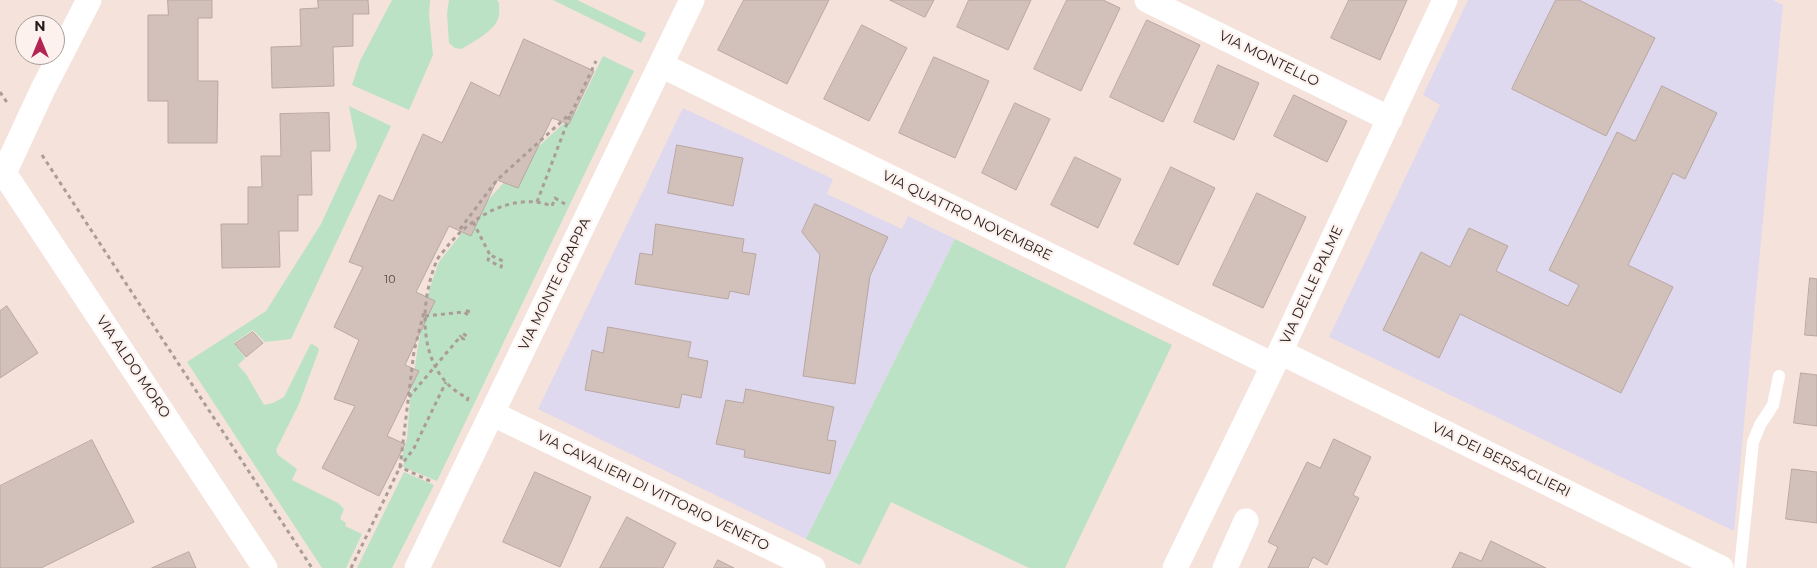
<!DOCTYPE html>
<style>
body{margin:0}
#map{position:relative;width:1817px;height:568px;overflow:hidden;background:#f5e2db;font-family:Montserrat,sans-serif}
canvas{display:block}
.north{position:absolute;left:15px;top:15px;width:50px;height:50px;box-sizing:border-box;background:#fcf1ed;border:1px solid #a69c99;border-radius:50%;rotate:0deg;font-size:14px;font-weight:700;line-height:20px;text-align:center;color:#241d1b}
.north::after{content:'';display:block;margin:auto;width:18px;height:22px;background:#b32353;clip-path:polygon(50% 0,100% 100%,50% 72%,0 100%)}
</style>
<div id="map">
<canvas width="1817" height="568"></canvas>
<div class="north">N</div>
</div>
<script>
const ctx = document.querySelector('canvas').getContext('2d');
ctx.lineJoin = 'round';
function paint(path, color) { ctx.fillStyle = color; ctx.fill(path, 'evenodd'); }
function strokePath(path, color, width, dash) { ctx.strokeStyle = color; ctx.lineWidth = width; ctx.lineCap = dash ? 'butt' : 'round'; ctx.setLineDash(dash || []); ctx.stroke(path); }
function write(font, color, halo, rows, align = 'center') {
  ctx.font = font + ' Montserrat,sans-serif'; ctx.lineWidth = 4.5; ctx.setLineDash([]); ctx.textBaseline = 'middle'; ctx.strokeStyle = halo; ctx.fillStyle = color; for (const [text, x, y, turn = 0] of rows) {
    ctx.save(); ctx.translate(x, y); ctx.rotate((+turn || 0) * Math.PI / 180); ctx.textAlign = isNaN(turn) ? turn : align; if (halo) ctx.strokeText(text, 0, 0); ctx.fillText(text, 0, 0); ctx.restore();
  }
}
paint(new Path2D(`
 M1468,0H1773L1783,5L1734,531L1329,337L1440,105L1423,95Z
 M683,108L833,179L827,194L902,229L908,216L955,239L806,539L538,409Z`), '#dfd9ef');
paint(new Path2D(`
 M392,0H430L429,15L433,55L409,110L352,85L360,61Z
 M449,0H497L499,3C499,8 500,14 498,19C494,31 472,43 461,49L455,48L449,43L447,13Z
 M553,0H577L646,33L641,43Z
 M603,56L634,71L437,481L403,467L404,461L401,460L407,438L410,399L418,346L430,287L439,262L490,198L525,159L576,112Z
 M349,106L391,126L291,339L265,342L253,330L234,343L245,358L238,365L246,374L264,405L273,403L284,397L310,345L312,344L317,347L319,350L299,404L276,450L278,455L297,469L292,480L338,503L344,509L340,519L346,523L345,526L362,534L346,568H322L187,362L266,311L321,224L357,146Z
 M955,239L1172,345L1065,568H1029L891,502L860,565L806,539Z
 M404,472L434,485L392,568H357Z`), '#bbe2c5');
const building = new Path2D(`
 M168,0H212V18H198V81H218L217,143H168V101H148V15H168Z
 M318,0H368L369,14H353V46L333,47L334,86L272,88L271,47L301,46L300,9L318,8Z
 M744,0H829L787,84L718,50Z
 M890,0H934L925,17Z
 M969,0H1031L1008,50L957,27Z
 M1067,0H1103L1120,8L1081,91L1034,69Z
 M1349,0H1407L1380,60L1331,38Z
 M1556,0H1579L1655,38L1606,136L1512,89Z
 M1147,20L1200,45L1163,122L1110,97Z
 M862,25L907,48L869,121L824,99Z
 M524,39L594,71L569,124L552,118L518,188L497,180L471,236L449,226L416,292L435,301L405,365L419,371L387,436L405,444L379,496L322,468L355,406L334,399L359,340L334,327L363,267L349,262L379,195L393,201L423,134L442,143L471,82L499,96Z
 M934,57L989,81L955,158L899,133Z
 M1218,65L1259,83L1234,140L1194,122Z
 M1662,86L1717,113L1685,179L1673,173L1628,265L1673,287L1621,393L1460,314L1439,358L1383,330L1421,252L1450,267L1469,228L1508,246L1496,271L1568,306L1579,285L1549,270L1617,132L1635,141Z
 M1294,95L1347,121L1327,162L1274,136Z
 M1015,103L1050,119L1016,190L982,173Z
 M329,113L330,151H311L312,195H298V231H279L280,267L222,268L221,224H248V187H262L261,156H281L280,114Z
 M677,145L743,158L733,206L668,193Z
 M1075,157L1121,179L1098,228L1051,205Z
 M1171,167L1215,188L1178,265L1134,244Z
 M1257,193L1306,217L1263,308L1213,285Z
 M815,204L888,237L870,276L855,384L803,376L820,255L802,232Z
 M656,224L744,239L742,252L756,254L749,295L730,291L728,299L635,284L640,253L652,255Z
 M1810,278L1817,279V336L1805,335Z
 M7,306L38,353L0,378V311Z
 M608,327L691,342L688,357L708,361L701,398L682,394L679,408L585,390L592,350L603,353Z
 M253,332L263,343L246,357L235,344Z
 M1801,373L1817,375V426L1794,423Z
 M746,389L834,407L827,440L836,441L830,474L744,457L745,450L716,444L726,400L743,403Z
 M1334,439L1371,457L1353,495L1359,498L1327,565L1313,557L1308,568H1268L1278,547L1268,542L1307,462L1320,468Z
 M92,440L134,522L41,568H0V486Z
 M1792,469L1817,472V523L1786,519Z
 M535,472L591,497L560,567L503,542Z
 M627,517L676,543L663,568H600Z
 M1491,541L1546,568H1452L1460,552L1481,561Z
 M189,552L196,568H152Z
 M718,560L734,568H714Z`);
paint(building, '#d2c0ba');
strokePath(building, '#b9a7a1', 1);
strokePath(new Path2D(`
 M0,92L8,104
 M42,155L312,568
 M537,202L571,113
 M473,222L490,255L488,260L501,267L503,261L490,255
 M460,229L497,180L572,112L596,61
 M425,316L464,312L468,315L470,312L465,310L464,312
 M409,397L460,337L464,339L467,336L462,333L460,337
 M467,401L468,398C417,375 418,305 437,260C439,256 443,252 446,248C469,218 513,191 552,206L555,198L565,204
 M430,481L400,467L414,448L446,382
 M351,568L400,467L414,351L424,312`), '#ab9c97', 3, [4, 4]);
strokePath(new Path2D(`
 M1740,568L1753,442L1760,425L1773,405L1779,376`), '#fff', 12);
strokePath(new Path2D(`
 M1147,0L1390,119
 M661,65L1273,365
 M0,167L265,568
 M4,173L43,89L89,0
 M1280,352L1721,568
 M493,414L813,568
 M417,568L692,0
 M1175,568L1280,352L1445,0
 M1225,568L1246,521`), '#fff', 25);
write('11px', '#504643', null, [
 ["10",390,280]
]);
write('14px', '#241d1b', '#fcf1ed', [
 ["VIA MONTELLO",1269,59,26],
 ["VIA QUATTRO NOVEMBRE",967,216,26],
 ["VIA MONTE GRAPPA",555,284,-64],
 ["VIA DELLE PALME",1312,285,-65],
 ["VIA ALDO MORO",133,367,56],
 ["VIA DEI BERSAGLIERI",1501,460,26],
 ["VIA CAVALIERI DI VITTORIO VENETO",653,491,26]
]);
</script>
